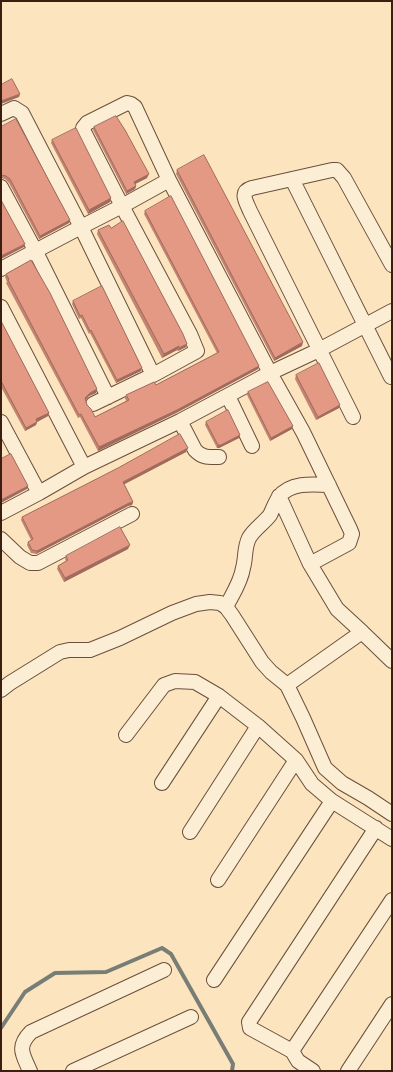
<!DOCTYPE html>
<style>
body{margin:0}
#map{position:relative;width:393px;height:1072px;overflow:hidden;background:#fbe4be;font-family:"IM FELL Double Pica",serif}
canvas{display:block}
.frame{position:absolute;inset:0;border:2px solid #3a1e10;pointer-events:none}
</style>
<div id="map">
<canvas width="393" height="1072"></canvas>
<div class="frame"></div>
</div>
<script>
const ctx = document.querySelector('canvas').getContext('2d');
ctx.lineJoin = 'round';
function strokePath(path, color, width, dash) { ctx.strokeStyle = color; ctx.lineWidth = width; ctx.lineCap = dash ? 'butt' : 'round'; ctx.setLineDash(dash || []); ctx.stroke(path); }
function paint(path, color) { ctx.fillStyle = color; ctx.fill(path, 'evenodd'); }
strokePath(new Path2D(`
 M1,1028L25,992L55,973L106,972L162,948L171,954L233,1064L232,1071`), '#787d75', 4);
const minor = new Path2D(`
 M1,114L14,108L22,113L81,227L153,375
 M292,179L391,377
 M1,187L36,252L108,397
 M1,269L81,227L122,206L169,180
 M1,307L84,467
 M228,396L252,446
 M93,404L153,375L197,351L190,334L122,206L83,130V128L87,123L127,103L131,104L135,107L169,180L270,373L303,432L350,529L352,534L349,543L310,564
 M353,417L250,211C246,201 239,192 252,188L332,170H337L344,178L392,265
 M180,421L195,450C202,458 209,457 219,457
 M1,422L39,493
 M279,496L310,564L337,609L362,632L287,685
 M1,513L39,493L84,467L180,421L270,373L319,350L392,311
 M1,539L20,557L30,563H38L132,514
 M226,607C232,595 241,582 243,568C246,558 244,548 249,538C254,529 264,523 270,515C273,509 275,503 279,497C290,482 313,484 329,485
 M362,632L392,661
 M1,690L10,683L60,652L69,650H90L120,638L172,613L196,604L210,602L220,603L226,607L232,615L262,662L271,672L287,685L303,718L325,768L342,783L368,798L392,814
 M126,735L164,685L175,681L195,682L219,696L258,726L296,760L312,784L332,801L392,839
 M162,783L219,696
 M376,828L249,1022L250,1028L292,1051L392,900
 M190,832L258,726
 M218,880L296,760
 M214,980L332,801
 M292,1051L298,1061L313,1071
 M30,1071C23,1055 16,1047 31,1032L164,970
 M73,1071L191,1017
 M348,1071L392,1004`);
strokePath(minor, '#6a503c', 16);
strokePath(minor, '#fcedd5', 14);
paint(new Path2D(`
 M1,127L69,223L39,239L9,183L5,179L1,178Z
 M94,127L147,178L135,184L136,186L135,189L126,194L93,130Z
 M52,140L110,202L88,214L51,143Z
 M177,170L302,346L274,361L176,174Z
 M145,211L258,369L176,413L98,451L80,417L78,418L6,283L7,282L5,277L6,274L96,393L89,396L86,399L87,405L95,417L126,401L125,398L126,395L156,385L217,353L144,214Z
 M98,230L187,344L186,347L178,351L177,350L162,358L97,234Z
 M73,301L142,368L141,371L116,383L90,333L89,334L81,318L79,319L72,304Z
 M1,321L49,413L48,416L37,422L36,425L25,431L1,387Z
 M296,375L339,408L316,420L295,379Z
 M248,392L292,429L270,441L247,395Z
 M206,422L239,438L219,448H217L205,425Z
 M188,448L186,452L124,484L133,502L132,505L128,506L36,554L31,553L27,545L28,542L31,540L21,520L22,517Z
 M128,549L64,582L57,569L58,566L66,561L65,559L66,556Z`), '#c48472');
paint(new Path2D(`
 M20,94L19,97L1,104V101Z
 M149,174L147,178L133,185L134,182Z
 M136,186L135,189L126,194L127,191Z
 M111,198L110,202L88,214L89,210Z
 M70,220L69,223L39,239L40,236Z
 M25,244L24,247L1,259V256Z
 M303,342L302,346L274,361L275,358Z
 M187,344L186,347L178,351L179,348Z
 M179,346L177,350L162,358L164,354Z
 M259,366L258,369L176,413L98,451L99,447Z
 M142,368L141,371L116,383L117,380Z
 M97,389L96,393L89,396L84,401L85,398L90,393Z
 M340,405L339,408L316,420L318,417Z
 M49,413L48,416L35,423L36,419Z
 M37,422L36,425L25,431L26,428Z
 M293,426L292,429L270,441L271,438Z
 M240,435L239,438L219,448H217L218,445Z
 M188,448L186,452L121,486L123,482Z
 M28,486L27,489L1,503V500Z
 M133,502L132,505L128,506L36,554L37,551L129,503Z
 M130,545L128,549L64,582L65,578Z`), '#a06b5d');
const building = new Path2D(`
 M12,79L20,94L1,101V85Z
 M116,116L125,130L149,174L134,182L136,186L127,191L94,127Z
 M16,119L70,220L40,236L10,179L6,176L1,175V127Z
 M76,128L111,198L89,210L52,140Z
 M204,155L303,342L275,358L177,170Z
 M171,196L259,366L177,410L99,447L81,414L79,415L8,280L9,279L6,274L31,260L50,293L97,389L90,393L85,398L87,405L91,409L95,417L129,400L126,395L154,382L156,385L219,352L145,211Z
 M1,200L25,244L1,256Z
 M123,221L183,334L187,344L179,348V346L164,354L98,230L109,225L111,228Z
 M102,286L142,368L117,380L91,330L90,331L82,315L80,316L73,301Z
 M1,321L49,413L36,419L37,422L26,428L1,381Z
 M319,363L340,405L318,417L296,375Z
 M268,382L293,426L271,438L248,392Z
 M228,410L240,435L221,445H218L206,422Z
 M180,434L188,448L123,482L133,502L129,503L37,551L32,550L28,542L33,539L22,517L118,468Z
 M11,454L28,486L1,500V459Z
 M120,527L130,545L65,578L58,566L68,560L66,556Z`);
paint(building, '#e49985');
strokePath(building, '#a06b5d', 1);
</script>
